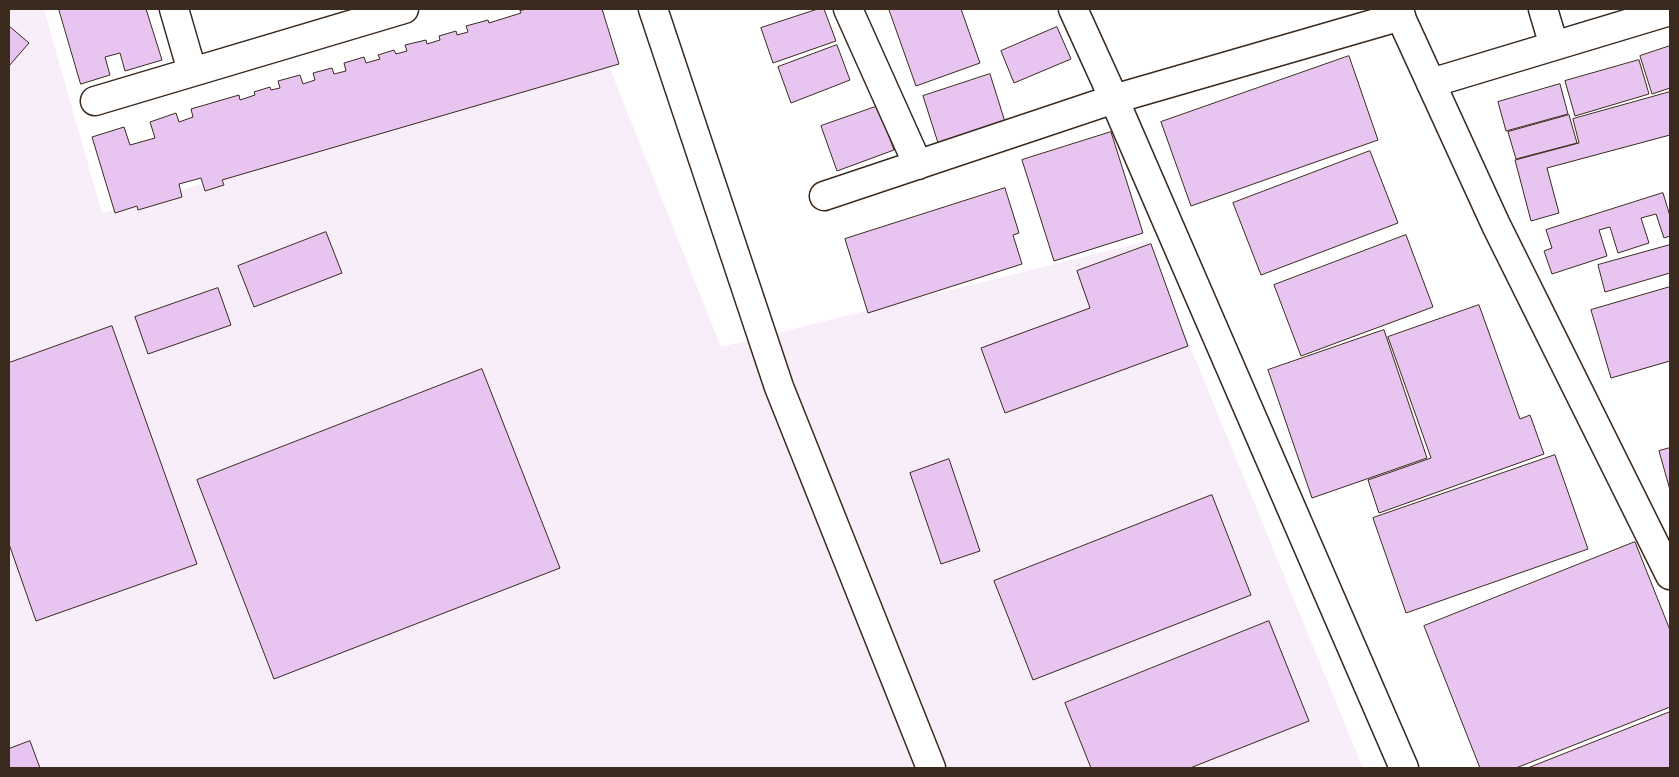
<!DOCTYPE html>
<style>
body{margin:0}
#map{position:relative;width:1679px;height:777px;overflow:hidden;background:#fff;font-family:Kalam,sans-serif}
canvas{display:block}
.frame{position:absolute;inset:0;border:10px solid #3b2a1e;pointer-events:none}
</style>
<div id="map">
<canvas width="1679" height="777"></canvas>
<div class="frame"></div>
</div>
<script>
const ctx = document.querySelector('canvas').getContext('2d');
ctx.lineJoin = 'round';
function paint(path, color) { ctx.fillStyle = color; ctx.fill(path, 'evenodd'); }
function strokePath(path, color, width, dash) { ctx.strokeStyle = color; ctx.lineWidth = width; ctx.lineCap = dash ? 'butt' : 'round'; ctx.setLineDash(dash || []); ctx.stroke(path); }
paint(new Path2D(`
 M9,9H44L102,213L609,66L721,347L1147,241L1363,768H9Z`), '#f8eefa');
const building = new Path2D(`
 M59,9H146L162,60L125,71L120,53L105,57L110,75L81,84Z
 M527,9H602L619,64L222,180L224,185L205,191L201,178L179,184L182,197L138,210L137,206L115,213L92,137L124,127L130,145L155,138L150,122L176,113L179,122L193,117L191,109L239,95L240,100L255,95L254,92L270,87L271,90L280,88L278,81L300,75L303,84L315,80L313,73L332,68L334,74L346,71L344,63L364,57L366,63L380,59L378,55L394,50L396,54L407,51L405,45L426,40L427,44L440,40L439,36L456,31L457,35L468,32L466,26L488,20L489,23L521,13L520,11Z
 M818,9H824L836,41L773,63L761,28Z
 M893,9H961L980,63L916,86L889,10Z
 M9,26L29,43L9,66Z
 M1057,27L1071,59L1014,83L1001,51Z
 M837,45L850,80L791,103L778,67Z
 M1670,46V88L1652,94L1640,56Z
 M1349,56L1378,140L1191,206L1161,122Z
 M1639,60L1649,94L1575,116L1565,81Z
 M990,74L1006,125L939,146L923,96Z
 M1560,84L1568,114L1506,131L1498,102Z
 M1670,92V135L1547,168L1559,213L1531,221L1515,160L1579,143L1573,119Z
 M878,106L894,150L837,171L821,126Z
 M1569,115L1577,143L1516,159L1508,132Z
 M1111,132L1143,233L1054,261L1022,160Z
 M1370,151L1398,223L1261,275L1233,203Z
 M1005,188L1019,233L1013,235L1022,264L868,313L845,239Z
 M1663,193L1670,216V236L1664,238L1656,214L1641,218L1649,243L1618,253L1610,227L1599,230L1607,256L1552,274L1544,251L1552,248L1546,230Z
 M326,232L342,273L254,307L238,266Z
 M1406,235L1433,307L1301,356L1274,285Z
 M1151,244L1188,346L1005,413L981,348L1090,308L1077,271Z
 M1670,245V273L1605,292L1598,265Z
 M1670,287V361L1611,378L1591,310Z
 M218,288L231,325L148,354L135,317Z
 M1479,305L1520,419L1530,415L1544,454L1379,513L1368,480L1431,458L1388,337Z
 M112,326L197,564L36,621L9,544V363Z
 M1384,330L1427,458L1312,498L1268,370Z
 M482,369L560,568L274,679L197,480Z
 M1670,448V490L1659,451Z
 M1555,455L1588,549L1406,613L1373,518Z
 M949,459L980,551L941,564L910,473Z
 M1212,495L1251,595L1033,680L994,581Z
 M1635,542L1670,630V707L1516,768H1480L1424,626Z
 M1269,621L1309,721L1190,768H1091L1065,703Z
 M1670,712V768H1528Z
 M30,741L40,768H9V749Z`);
paint(building, '#e8c5f0');
strokePath(building, '#3b2a1e', 1);
const minor = new Path2D(`
 M174,9L192,71
 M653,9L779,387L931,768
 M848,9L918,165
 M1073,9L1114,99L1404,768
 M1543,9L1554,46
 M1431,83L1670,11
 M95,101L404,9
 M824,196L1114,99L1401,16`);
const tertiary = new Path2D(`
 M1397,9L1496,225L1670,575`);
strokePath(minor, '#3b2a1e', 31);
strokePath(tertiary, '#3b2a1e', 31);
strokePath(minor, '#fff', 28);
strokePath(tertiary, '#fff', 28);
</script>
